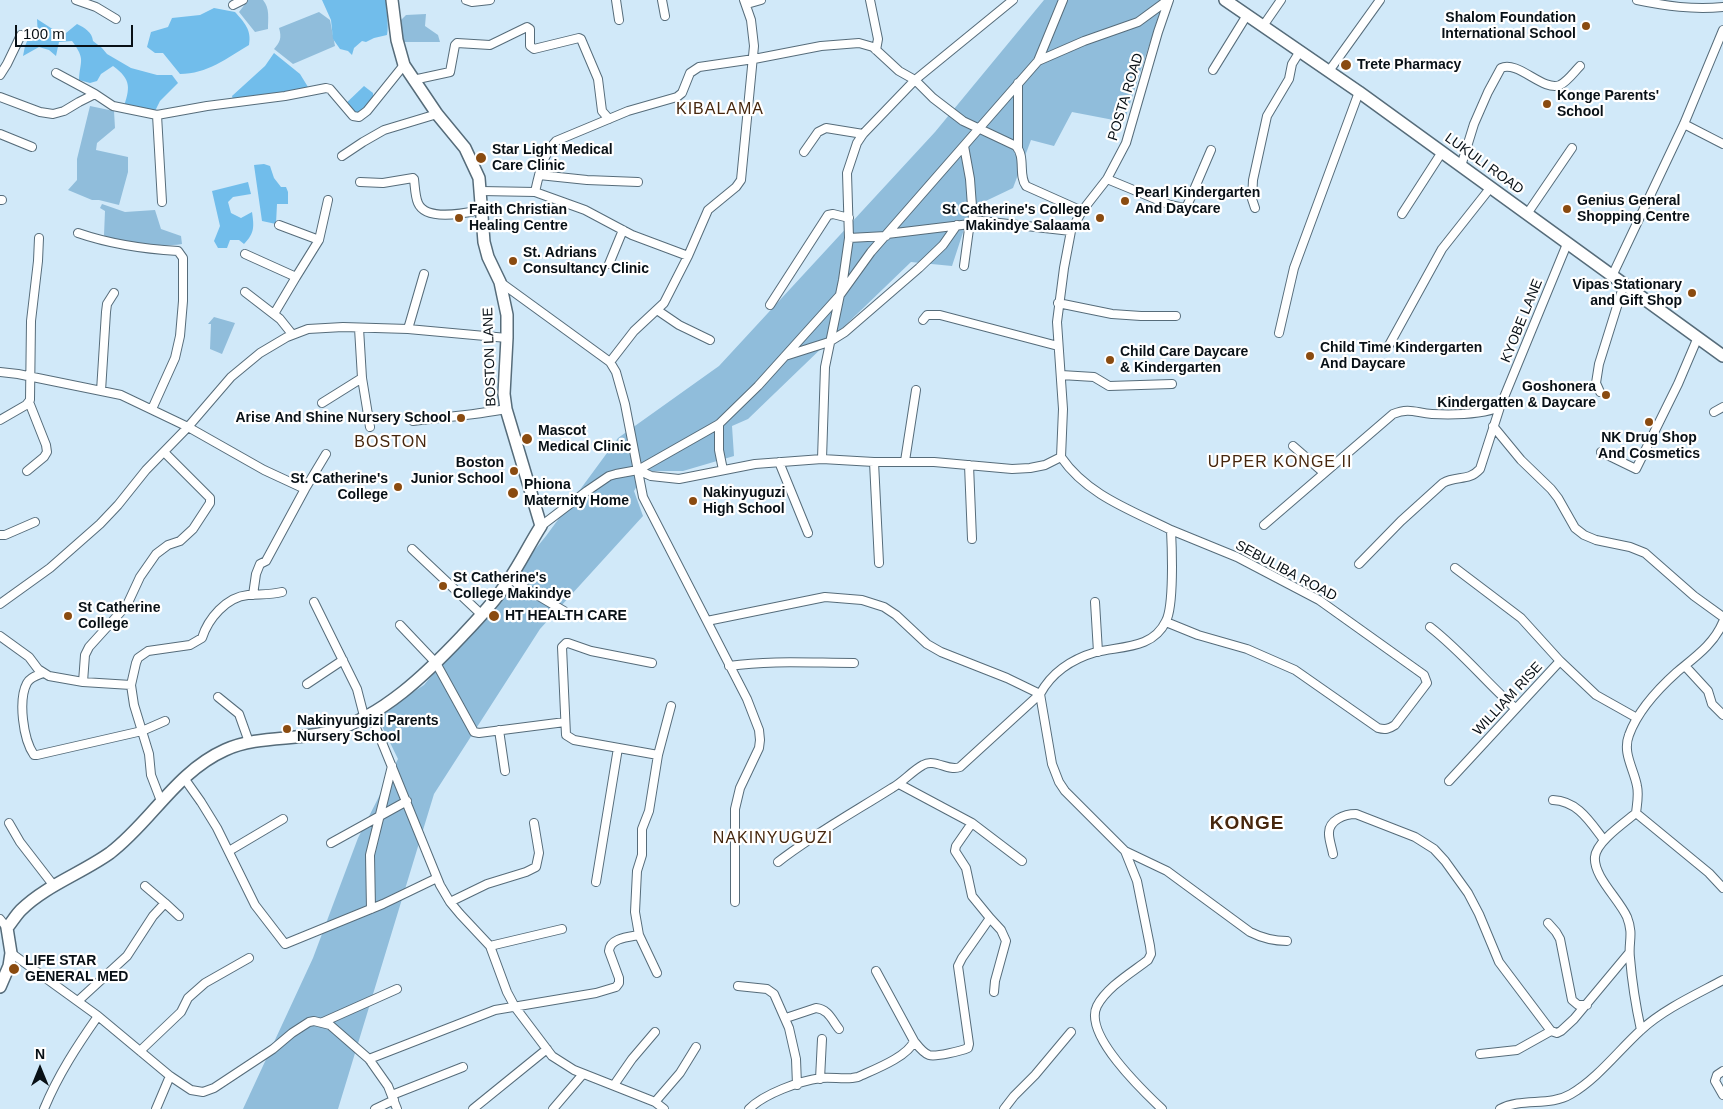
<!DOCTYPE html>
<style>
body{margin:0}
#map{position:relative;width:1723px;height:1109px;overflow:hidden;background:#d1e9f9;font-family:Arial,sans-serif}
canvas{display:block}
.north{position:absolute;left:15px;top:1044px;width:50px;height:50px;-webkit-text-stroke:4px #fff;paint-order:stroke;rotate:0deg;font-size:14px;font-weight:700;line-height:20px;text-align:center;color:#081016}
.north::after{content:'';display:block;margin:auto;width:18px;height:22px;background:#081016;clip-path:polygon(50% 0,100% 100%,50% 72%,0 100%)}
.scale{position:absolute;left:15px;top:25px;width:118px;height:22px;box-sizing:border-box;border:2px solid #081016;border-top:0;padding-left:6px;font-size:15px;line-height:18px;white-space:nowrap;color:#081016;-webkit-text-stroke:4px #fff;paint-order:stroke}
</style>
<div id="map">
<canvas width="1723" height="1109"></canvas>
<div class="north">N</div>
<div class="scale">100 m</div>
</div>
<script>
const ctx = document.querySelector('canvas').getContext('2d');
ctx.lineJoin = 'round';
function paint(path, color) { ctx.fillStyle = color; ctx.fill(path, 'evenodd'); }
function strokePath(path, color, width, dash) { ctx.strokeStyle = color; ctx.lineWidth = width; ctx.lineCap = dash ? 'butt' : 'round'; ctx.setLineDash(dash || []); ctx.stroke(path); }
function write(font, color, halo, rows, align = 'center') {
  ctx.font = font + ' Arial,sans-serif'; ctx.lineWidth = 4.5; ctx.setLineDash([]); ctx.textBaseline = 'middle'; ctx.strokeStyle = halo; ctx.fillStyle = color; for (const [text, x, y, turn = 0] of rows) {
    ctx.save(); ctx.translate(x, y); ctx.rotate((+turn || 0) * Math.PI / 180); ctx.textAlign = isNaN(turn) ? turn : align; if (halo) ctx.strokeText(text, 0, 0); ctx.fillText(text, 0, 0); ctx.restore();
  }
}
paint(new Path2D(`
 M248,0H263C270,8 268,19 268,29L255,32L239,12Z
 M1044,0H1171L1159,15L1124,122L1072,112L1054,146L1031,140L1013,188L971,208L952,266L911,262L748,419L732,426L734,456L683,471H646L634,491L643,516L540,629L434,794L338,1109H243L313,958L358,838L398,759L377,716L424,685L546,536L618,438L719,366L935,132Z
 M319,12L330,20L335,46L293,64L274,49C280,42 282,38 279,28Z
 M426,14L425,26L438,35L440,42H403L399,22L406,15Z
 M90,106L114,111L115,128L97,143L96,150L128,157V172L119,205L99,200H92L68,190L77,180V159Z
 M102,204L125,212L155,210L161,229L181,236L182,244C156,248 131,243 106,238L104,235L105,211L100,208Z
 M214,317L235,323L222,354L210,349L211,324H208Z`), '#90bddb');
paint(new Path2D(`
 M322,0H386C386,12 389,24 387,35L374,38L366,42L362,41L354,48L352,55L348,51L340,49L333,39L331,20Z
 M214,8L235,12C244,22 252,30 249,45C227,58 207,74 180,74L163,53H155L147,47L151,32L168,27L172,18L200,15Z
 M37,19L54,30L66,33L77,24C85,28 92,32 93,41L102,48L107,54L131,68L157,75H172L178,83L160,101L155,111L123,109C130,88 132,80 113,66L101,74L97,81L90,83L79,80C80,60 86,60 72,41L59,42L56,56L49,50L39,47L23,56L25,46L28,39L38,36Z
 M274,53L300,74L308,87L302,91L233,100L232,96L265,66Z
 M364,86L373,93V97L355,120H351L341,108Z
 M264,164L270,166L274,178L281,187H286L288,192V204H277L276,224L262,221L254,165Z
 M248,182L251,194L233,197L228,202L231,213L241,218L252,212C254,226 255,233 244,244L239,240H230L227,248H218L214,241L220,226L212,191Z`), '#71bdeb');
const street = new Path2D(`
 M76,0L96,7L116,19
 M466,0L472,2L490,0
 M616,0L619,20
 M662,0L665,16
 M870,0L878,39L876,50
 M1637,0C1666,6 1693,10 1723,7
 M747,4L761,0
 M233,5L243,0
 M1263,26L1281,0
 M1038,61L1084,41L1138,22L1168,0
 M1213,70L1247,15
 M1329,71L1380,0
 M56,73L95,94
 M0,75L7,64L21,35
 M413,80L450,72L455,45L457,43L490,45L527,27L530,29V46L534,49L579,38L581,39L598,79L602,111L609,119
 M1018,83V149
 M0,97L40,112L53,114L64,111L79,102L95,94L113,106L157,115L207,106L285,96L326,88L330,89L353,116L359,117L367,111L404,65
 M157,115L162,202
 M1684,124L1723,144
 M0,134L32,147
 M964,146L970,179L973,220
 M804,152L818,132L826,128L863,134
 M342,156L363,142L384,130L437,114
 M1461,166L1474,124L1488,92L1501,68C1518,60 1543,92 1560,85C1568,81 1574,72 1580,66
 M539,175L587,180L638,182
 M1107,179L1170,205L1184,208L1187,206L1211,150
 M360,182L383,183L413,178L414,179C415,187 415,196 418,203C426,222 466,213 481,210
 M481,191L535,192C539,174 543,154 556,141L628,111L677,97L682,93L690,73L699,67L754,59L821,46L859,43L873,47L899,71L915,80L933,98L963,121L1016,146C1026,157 1018,175 1026,186L1082,211
 M535,192L585,210L632,235L688,256
 M0,200H2
 M1255,208L1252,199L1253,180L1267,116L1289,79L1292,64L1300,51
 M1402,214L1442,152
 M1527,214L1572,148
 M279,225L319,240
 M78,233C110,244 143,249 178,251L183,258V301L180,336L175,358L152,409
 M887,234L970,224
 M849,238L886,236
 M245,254L296,277L274,314
 M609,264L623,230
 M964,266L969,229L973,220L1071,231
 M1612,276L1684,124L1723,30
 M296,277L319,240L328,200
 M500,282L610,362L616,372L625,404L643,497L747,699L759,730L760,740L759,748L740,788L735,809V902
 M245,292L280,319L292,334
 M1058,303L1112,314L1141,316H1176
 M770,305L828,215L833,214L849,218
 M657,310L679,325L710,340
 M923,320L927,315H940L1058,346
 M359,328L362,378L370,427
 M408,329L424,274
 M1279,333L1294,268L1359,92
 M1388,347L1442,249L1491,187
 M785,356L829,342L845,332L919,268L943,245L957,225
 M610,362L634,331L664,303L688,256L708,210L736,187L741,180L754,46L751,20L744,0
 M0,372L18,374L121,395L188,427L264,470L305,489
 M1061,375L1094,377L1109,386L1172,384
 M101,391L106,312L107,304L114,293
 M1600,392L1596,383L1599,364L1624,284
 M322,403L362,378
 M1714,412L1723,407
 M0,420L26,405L30,400L31,321L38,261L39,238
 M413,421C444,417 475,415 506,409
 M719,424V450L723,470
 M1493,426L1521,460L1551,489L1558,498L1575,528L1584,535L1596,540L1630,547L1645,553L1694,596L1723,617
 M1293,446L1324,473
 M1601,452L1636,469L1678,384L1698,337
 M1061,457C1087,495 1131,510 1171,530C1172,549 1174,606 1166,621C1153,649 1122,646 1096,652C1072,659 1052,672 1040,694L1052,764L1059,782L1065,791L1125,851L1137,881L1150,946L1151,954L1148,960C1131,973 1107,987 1097,1006C1083,1034 1143,1091 1162,1109
 M1061,457L1063,409L1057,322L1064,268L1071,231L1082,211L1107,179L1126,143L1158,32L1169,0
 M822,459L825,367L843,280L849,238L847,173L857,143L863,134L915,80L1013,0
 M905,461L916,390
 M779,462L808,533
 M874,462L879,563
 M969,465L972,539
 M638,470L719,424L758,386L840,295L871,252L1038,61L1063,0
 M27,471L44,457L47,452L46,445L29,402
 M1264,525L1393,414C1410,407 1416,413 1432,414C1454,415 1480,415 1500,407
 M541,526L587,491L609,476L616,474L638,470L651,476L679,479L755,464L822,459L874,462H934L1012,469L1030,468L1045,465L1061,457
 M0,535H5L35,522
 M412,549L482,615
 M1359,564L1401,521L1443,483C1457,475 1468,482 1480,469L1500,407L1567,244
 M1455,568L1521,618L1560,661
 M510,579L564,611
 M253,595L256,574L260,564L266,561L305,489L326,454
 M314,602L357,689L364,716
 M1095,602L1098,652
 M0,604L50,568L100,524L118,505L146,470L188,427L231,377L260,353L287,337L308,329L343,327L408,329L507,338
 M707,621L825,597L862,600L884,607L896,615L927,644L941,652L1007,678L1040,694L960,767C948,772 935,758 923,765C912,771 903,782 892,788C854,812 814,834 778,862
 M1166,622L1198,635L1247,649L1295,670L1378,728C1385,730 1389,729 1395,725L1427,683L1424,675L1319,600L1237,557L1171,530
 M400,625L436,663L474,732L479,733L565,722
 M1430,627C1461,651 1486,682 1515,708
 M0,636L29,657L38,669L49,676L83,682L131,685
 M652,663L591,651L568,643H566L562,647L566,735L574,740L658,755
 M729,666C771,660 812,663 854,663
 M1685,666L1708,691L1712,704L1723,715
 M43,673C38,675 30,677 27,683C18,700 23,739 34,755H37L142,731L165,721
 M83,682L85,655L89,647L127,605L140,577L156,554L168,545L180,541L193,529L210,503V498L164,452
 M307,684L343,660
 M218,697L239,714L249,742
 M370,713L440,885L450,902L460,914L490,946L507,992L515,1007L552,1056L574,1070L655,1102L664,1109
 M499,730L505,771
 M184,778L201,802L217,828L255,905L285,944L383,904L437,878
 M1449,781L1560,661L1596,695L1637,718
 M899,784L972,823L956,846L955,851L966,868L972,896L990,918L962,958L958,966L969,1044L968,1048C961,1051 936,1057 929,1055C923,1053 918,1046 914,1041
 M1553,800C1578,801 1590,822 1604,840
 M161,801L151,775L149,754L134,705L131,685L136,663L138,658L148,651L190,645L202,638C208,619 226,597 248,595C260,594 270,595 282,592
 M1636,813C1624,823 1596,842 1595,857C1593,876 1619,899 1627,917C1634,935 1628,942 1630,958C1632,982 1636,1007 1641,1030
 M1636,813C1637,804 1639,795 1637,786C1634,769 1622,753 1629,735C1638,710 1658,689 1677,672C1695,657 1714,644 1723,622
 M1636,813L1709,873L1723,888
 M9,823L20,842L54,886
 M972,823L1022,861
 M331,843L407,801
 M229,851L283,819
 M1125,851L1167,871L1250,932C1262,938 1274,941 1287,941
 M1333,854C1332,848 1329,840 1329,834C1328,820 1345,814 1356,814L1415,837L1434,849L1445,861L1468,893L1479,914L1499,962L1551,1031L1557,1033L1561,1031L1574,1019L1629,953
 M596,882L618,748
 M450,902L487,884L526,872L536,867L539,853L534,823
 M165,903L179,916
 M371,909L370,855L392,766
 M990,918L1001,930L1006,941L995,981L994,992
 M0,919L7,928
 M1548,923L1556,932L1560,939L1572,1000L1578,1005H1587
 M490,946L562,929
 M11,953L98,1016L170,1076L191,1090L203,1092L214,1088L273,1049L292,1033L309,1022L314,1021L330,1025L369,1059L388,1086L397,1109
 M657,973L639,935L635,912L637,871L642,855V829L649,811L658,755L671,706
 M738,986L767,989L774,994L789,1028L796,1059L797,1085
 M78,1001L127,956L153,916L165,903L145,886
 M786,1018L816,1008C828,1009 832,1020 839,1029
 M323,1022L397,989
 M140,1051L181,1012L188,998L205,983L249,958
 M1480,1054L1517,1050L1551,1031
 M369,1059L495,1010L596,993L616,987L619,983V978L609,951C610,938 628,937 639,935
 M1723,1071L1717,1075L1715,1081L1723,1095
 M820,1079L822,1039
 M614,1085L632,1059L655,1032
 M392,1095L463,1067
 M655,1102L680,1073L696,1047
 M44,1109C58,1075 77,1046 98,1016
 M156,1109L170,1076
 M375,1109L394,1100
 M473,1109L547,1049
 M553,1109L583,1074
 M749,1109C764,1094 799,1081 821,1078C831,1077 842,1079 852,1078L858,1077C873,1070 908,1057 914,1041L876,971
 M1004,1109L1014,1096L1035,1075L1071,1032
 M1500,1109C1523,1097 1549,1107 1571,1094C1598,1078 1618,1051 1641,1030C1664,1009 1695,995 1723,980`);
const secondary = new Path2D(`
 M1225,0L1359,92L1723,356
 M0,987L9,966L11,953L7,928C12,922 16,915 21,910C45,886 82,873 110,853C151,822 176,772 225,750C258,735 297,741 332,731C383,716 426,674 462,636C479,618 497,599 510,578C521,562 530,543 541,526L506,409L504,394L507,338V315L500,282L488,257L484,242L479,178L465,148L437,114L404,65L397,40L392,0`);
strokePath(street, '#566c7a', 10);
strokePath(secondary, '#566c7a', 14);
strokePath(street, '#fff', 8);
strokePath(secondary, '#fff', 11);
for (const [x, y, r, color] of [
 [1586,26,5,"#8a4b10"],
 [1346,65,6,"#8a4b10"],
 [1547,104,5,"#8a4b10"],
 [481,158,6,"#8a4b10"],
 [1125,201,5,"#8a4b10"],
 [1567,209,5,"#8a4b10"],
 [459,218,5,"#8a4b10"],
 [1100,218,5,"#8a4b10"],
 [513,261,5,"#8a4b10"],
 [1692,293,5,"#8a4b10"],
 [1310,356,5,"#8a4b10"],
 [1110,360,5,"#8a4b10"],
 [1606,395,5,"#8a4b10"],
 [461,418,5,"#8a4b10"],
 [1649,422,5,"#8a4b10"],
 [527,439,6,"#8a4b10"],
 [514,471,5,"#8a4b10"],
 [398,487,5,"#8a4b10"],
 [513,493,6,"#8a4b10"],
 [693,501,5,"#8a4b10"],
 [443,586,5,"#8a4b10"],
 [68,616,5,"#8a4b10"],
 [494,616,6,"#8a4b10"],
 [287,729,5,"#8a4b10"],
 [14,969,6,"#8a4b10"]
]) { const dot = new Path2D(); dot.arc(x, y, r, 0, 2 * Math.PI); ctx.fillStyle = color; ctx.fill(dot); strokePath(dot, '#fff', 2); }
write('bold 14px', '#081016', '#fff', [
 ["Shalom Foundation",1576,18,"right"],
 ["International School",1576,34,"right"],
 ["Trete Pharmacy",1357,65],
 ["Konge Parents'",1557,96],
 ["School",1557,112],
 ["Star Light Medical",492,150],
 ["Care Clinic",492,166],
 ["Pearl Kindergarten",1135,193],
 ["And Daycare",1135,209],
 ["Genius General",1577,201],
 ["Shopping Centre",1577,217],
 ["Faith Christian",469,210],
 ["Healing Centre",469,226],
 ["St Catherine's College",1090,210,"right"],
 ["Makindye Salaama",1090,226,"right"],
 ["St. Adrians",523,253],
 ["Consultancy Clinic",523,269],
 ["Vipas Stationary",1682,285,"right"],
 ["and Gift Shop",1682,301,"right"],
 ["Child Time Kindergarten",1320,348],
 ["And Daycare",1320,364],
 ["Child Care Daycare",1120,352],
 ["& Kindergarten",1120,368],
 ["Goshonera",1596,387,"right"],
 ["Kindergatten & Daycare",1596,403,"right"],
 ["Arise And Shine Nursery School",451,418,"right"],
 ["Mascot",538,431],
 ["Medical Clinic",538,447],
 ["NK Drug Shop",1649,438,"center"],
 ["And Cosmetics",1649,454,"center"],
 ["Boston",504,463,"right"],
 ["Junior School",504,479,"right"],
 ["St. Catherine's",388,479,"right"],
 ["College",388,495,"right"],
 ["Phiona",524,485],
 ["Maternity Home",524,501],
 ["Nakinyuguzi",703,493],
 ["High School",703,509],
 ["St Catherine's",453,578],
 ["College Makindye",453,594],
 ["St Catherine",78,608],
 ["College",78,624],
 ["HT HEALTH CARE",505,616],
 ["Nakinyungizi Parents",297,721],
 ["Nursery School",297,737],
 ["LIFE STAR",25,961],
 ["GENERAL MED",25,977]
], 'left');
write('14px', '#081016', '#fff', [
 ["POSTA ROAD",1126,97,-73],
 ["LUKULI ROAD",1484,164,36],
 ["KYOBE LANE",1522,321,-68],
 ["BOSTON LANE",490,357,-92],
 ["SEBULIBA ROAD",1286,571,28],
 ["WILLIAM RISE",1508,699,-47]
]);
ctx.letterSpacing = '1px';
write('16px', '#46270e', '#fff', [
 ["KIBALAMA",720,110],
 ["BOSTON",391,443],
 ["UPPER KONGE II",1280,463],
 ["NAKINYUGUZI",773,839]
]);
ctx.letterSpacing = '0px';
ctx.letterSpacing = '1px';
write('bold 19px', '#46270e', '#fff', [
 ["KONGE",1247,824]
]);
ctx.letterSpacing = '0px';
</script>
